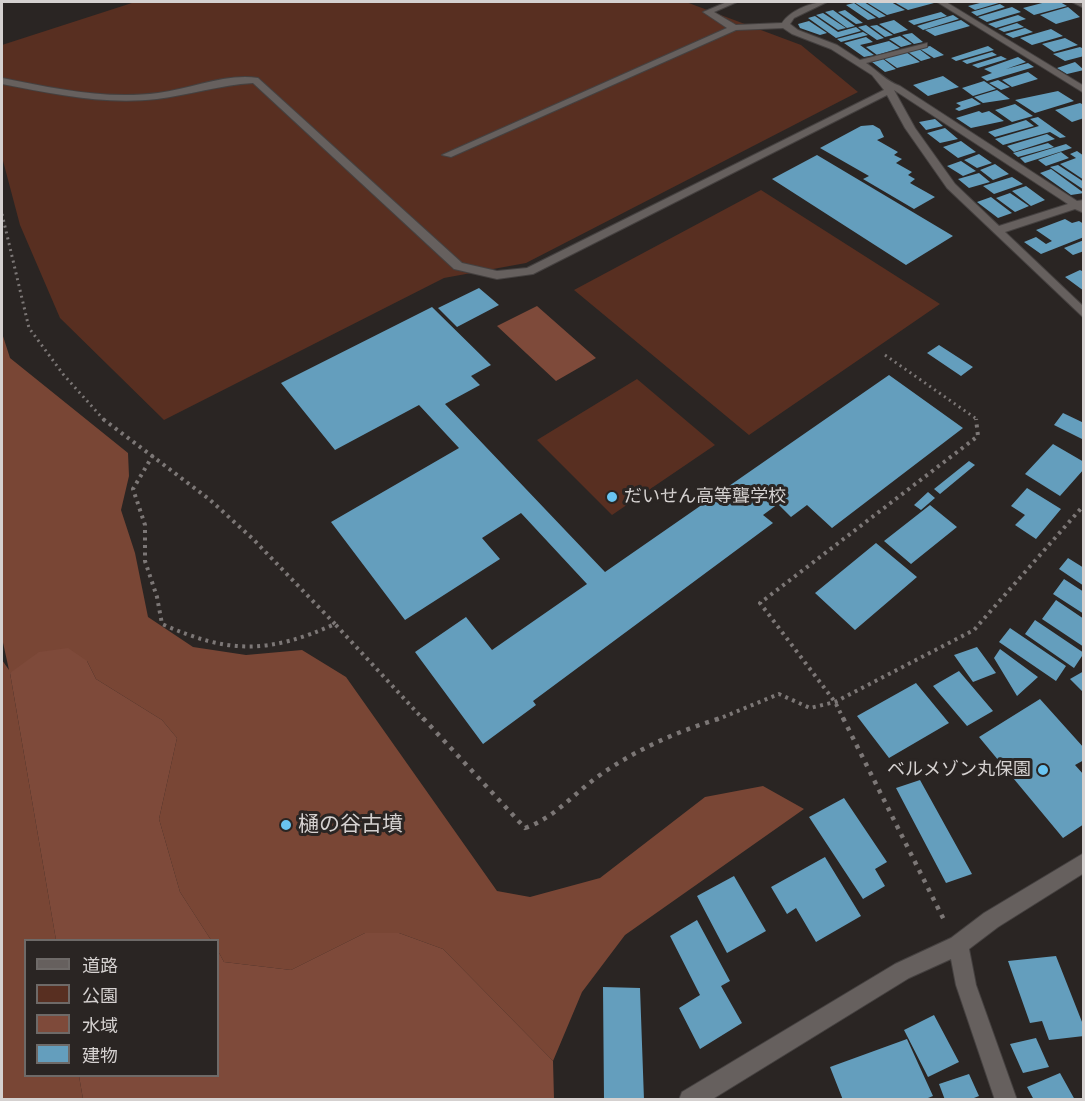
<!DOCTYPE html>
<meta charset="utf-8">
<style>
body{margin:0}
#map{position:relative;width:1085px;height:1101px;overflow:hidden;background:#2a2523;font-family:"PT Sans","Noto Sans JP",sans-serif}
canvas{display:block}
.frame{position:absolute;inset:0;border:3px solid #d5d1d0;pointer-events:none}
.legend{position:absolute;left:24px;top:939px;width:195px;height:138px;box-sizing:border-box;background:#2a2523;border:2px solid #6e6a68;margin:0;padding:8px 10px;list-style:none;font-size:18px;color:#d5d1d0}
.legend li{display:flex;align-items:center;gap:12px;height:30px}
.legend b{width:30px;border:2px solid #6e6a68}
</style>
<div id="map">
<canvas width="1085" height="1101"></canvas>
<div class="frame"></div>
<ul class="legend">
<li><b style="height:8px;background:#66605e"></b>道路</li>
<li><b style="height:16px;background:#582f21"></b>公園</li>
<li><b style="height:16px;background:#7e4a3a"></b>水域</li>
<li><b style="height:16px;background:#649ebd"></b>建物</li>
</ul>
</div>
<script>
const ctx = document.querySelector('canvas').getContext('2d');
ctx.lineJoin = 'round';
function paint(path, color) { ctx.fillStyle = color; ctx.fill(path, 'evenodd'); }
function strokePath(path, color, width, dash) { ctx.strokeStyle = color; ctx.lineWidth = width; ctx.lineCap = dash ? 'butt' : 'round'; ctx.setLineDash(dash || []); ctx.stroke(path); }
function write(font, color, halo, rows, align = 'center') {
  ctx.font = font + ' "PT Sans","Noto Sans JP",sans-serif'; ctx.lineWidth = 6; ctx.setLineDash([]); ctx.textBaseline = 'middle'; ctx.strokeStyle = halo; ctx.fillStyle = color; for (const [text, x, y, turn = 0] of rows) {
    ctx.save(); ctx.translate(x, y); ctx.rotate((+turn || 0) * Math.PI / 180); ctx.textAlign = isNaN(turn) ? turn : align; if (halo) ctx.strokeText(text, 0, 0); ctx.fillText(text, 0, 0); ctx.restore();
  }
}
paint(new Path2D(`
 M135,2H686L801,45L858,92L526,263L444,278L164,420L60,318L20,225L2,157V45Z
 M761,190L940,304L749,435L574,290Z
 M637,379L715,445L612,515L537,440Z`), '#582f21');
paint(new Path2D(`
 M2,333L10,358L128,453L129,476L121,510L135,553L148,617L193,647L246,655L302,650L346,677L497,891L530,897L600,878L705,797L763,786L804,809L625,935L582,992L553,1061L443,949L399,933H365L291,970L224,962L218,951V940H211L180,892L159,819L177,738L162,720L96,679L87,661L10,673L56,940H26V1076H79L83,1099H2V660L9,670L2,638Z`), '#794635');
paint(new Path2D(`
 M537,306L596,358L556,381L497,326Z
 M68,648L87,661L96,679L162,720L177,738L159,819L180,892L211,940H56L10,673L39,652Z
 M365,933H399L443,949L553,1061L554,1099H83L79,1076H218V951L224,962L291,970Z`), '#7e4a3a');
paint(new Path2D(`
 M854,2H864L886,16L879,18Z
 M866,2H891L905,10L887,15Z
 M894,2H931L934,3L908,10Z
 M984,2H1002L975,10L968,6Z
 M1046,2H1060L1067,6L1034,15L1023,8Z
 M854,3L876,18L868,20L846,5Z
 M1000,4L1005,7L977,16L971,12Z
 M1012,7L1021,12L987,22L978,17Z
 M1068,7L1080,17L1056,24L1040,15Z
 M833,10L855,26L847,28L825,12Z
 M845,10L863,23L856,24L838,12Z
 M941,12L947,16L914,25L908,21Z
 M823,13L846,28L838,30L816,15Z
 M953,15L959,19L923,30L917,26Z
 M1018,15L1026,19L996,28L988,24Z
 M815,16L838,32L856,27L861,31L836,38L808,18Z
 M894,20L908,30L894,34L879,24Z
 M961,20L970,26L935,36L925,30Z
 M809,21L827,33L820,35L800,28L798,24Z
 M1017,23L1024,27L1004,32L998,29Z
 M866,25L884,38L877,40L858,27Z
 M877,25L893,35L885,37L870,26Z
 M1025,28L1033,32L1013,38L1005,34Z
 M1051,29L1063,36L1032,45L1020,38Z
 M863,32L868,35L841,42L837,39Z
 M912,33L923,42L914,44L902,35Z
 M900,36L912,44L901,47L889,39Z
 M866,37L873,42L860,45L874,55L864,57L844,43Z
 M1065,38L1078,45L1054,52L1042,44Z
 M889,41L900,48L877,55L866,47Z
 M930,46L944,55L934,58L920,49Z
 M988,46L994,50L956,61L951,58Z
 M1080,47L1084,49V56L1065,61L1053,54Z
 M919,49L931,58L921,61L908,52Z
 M906,52L920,62L897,68L883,58Z
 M992,52L997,55L967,64L962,61Z
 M1001,56L1007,59L978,68L972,65Z
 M1018,57L1026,62L1006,69L1028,63L1034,67L987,81L981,77L992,73L984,69Z
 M883,59L896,69L885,72L872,62Z
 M1075,62L1084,70L1067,74L1057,68Z
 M1028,72L1038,79L1012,87L1002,80Z
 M943,76L959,87L928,96L913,85Z
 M998,80L1010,87L1001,90L989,83Z
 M984,81L996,89L973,96L962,88Z
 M997,90L1010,99L983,103L974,97Z
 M1058,91L1074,101L1035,113L1015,100Z
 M972,98L981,104L959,111L955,109L961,106L956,103Z
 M1080,103L1084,105V118L1072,122L1055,110Z
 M1015,104L1033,116L1012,122L995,110Z
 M979,111L982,113L989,111L1004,121L971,128L956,118Z
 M1038,117L1066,137L1060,138L1050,132L1003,145L995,139L1039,126L1030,119Z
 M935,119L943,126L926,130L919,122Z
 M1026,120L1034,126L995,137L988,132Z
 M873,125L880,129L884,137L877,140L898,152L894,155L902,159L896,163L912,172L908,175L915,179L910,183L935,197L914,209L863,179L869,176L820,148L861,126Z
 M945,128L958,139L940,143L927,133Z
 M1047,134L1055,139L1014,152L1007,146Z
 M961,141L976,152L958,158L943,147Z
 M1048,143L1054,147L1018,157L1013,153Z
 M1066,144L1072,148L1025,163L1020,158Z
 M1077,151L1084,156V180L1060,164L1076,158L1070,154Z
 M1061,152L1069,158L1046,166L1038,160Z
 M979,154L992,163L977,168L964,160Z
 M817,155L953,236L906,265L772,179Z
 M961,161L976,171L963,176L947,166Z
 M995,164L1009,174L993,180L980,170Z
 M1058,165L1084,182V190L1050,167Z
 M1051,169L1084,193L1071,195L1040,173Z
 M979,173L990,182L969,188L958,179Z
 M1012,177L1023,184L994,194L983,186Z
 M1026,186L1045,200L1031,206L1012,191Z
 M1010,193L1029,206L1015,212L996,198Z
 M991,197L1012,213L998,218L977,202Z
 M1065,219L1072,223L1079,221L1084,224V237L1041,254L1024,242L1036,237L1046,244L1052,241L1036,230Z
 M1084,240V251L1073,255L1064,248Z
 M1080,270L1084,272V291L1065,277Z
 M479,288L499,305L457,327L438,308Z
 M432,307L491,365L471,376L480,385L445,404L605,572L889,375L963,428L832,528L807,505L791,517L778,504L763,515L773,523L533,701L536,705L483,744L415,652L466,617L492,650L587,584L521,513L482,538L500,559L405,620L331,522L459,448L419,405L335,450L281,383Z
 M939,345L973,367L961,376L927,353Z
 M1063,413L1084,423V440L1054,425Z
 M1053,444L1084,462V469L1060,496L1025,474Z
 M969,461L975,465L940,494L934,489Z
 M1027,488L1061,509L1036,539L1015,525L1025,515L1011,506Z
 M928,492L935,498L921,510L914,505Z
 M930,505L957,527L911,564L884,541Z
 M876,543L917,577L855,630L815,593Z
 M1068,558L1084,568V586L1059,569Z
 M1064,579L1084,592V614L1053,594Z
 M1056,600L1084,619V647L1042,619Z
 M1035,620L1084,653L1074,668L1025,634Z
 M1010,628L1066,666L1056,681L999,642Z
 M977,647L996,673L973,682L954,655Z
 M1000,649L1038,677L1017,696L994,658Z
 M959,671L993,711L967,726L933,686Z
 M1084,671V693L1070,679Z
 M916,683L949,723L889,758L857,716Z
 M1040,699L1084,748V760L1075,765L1084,775V824L1063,838L979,737Z
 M920,780L972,874L946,883L896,788Z
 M844,798L887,862L875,869L885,886L863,899L809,817Z
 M825,857L861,916L816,942L796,908L787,914L771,887Z
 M734,876L766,931L727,953L697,896Z
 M697,920L730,981L721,986L742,1023L700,1049L679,1008L700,995L670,936Z
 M1056,956L1084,1027V1036L1049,1040L1042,1021L1030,1023L1008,961Z
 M603,987L640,988L644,1100H604Z
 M934,1015L959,1062L928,1077L904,1030Z
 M1036,1038L1049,1067L1023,1073L1010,1044Z
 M907,1039L933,1096L923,1100H843L830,1067Z
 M1060,1073L1075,1100H1034L1027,1087Z
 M969,1074L979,1096L969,1100H945L939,1084Z`), '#649ebd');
const minor = new Path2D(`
 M727,2H737L714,12L736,25L782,23C791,10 811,2 827,2L794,18L790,24L798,30L837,45L860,60L927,43V47L866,63C878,71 886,81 900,86L1077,201L1084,200V213L1075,209L1005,232L1084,307V318L947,188L905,128L887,95L533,274L497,279L454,269L253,83C220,85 189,95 157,99C105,105 53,94 2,84V78C53,88 106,100 158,93C190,89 226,73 258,78L462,263L497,271L527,268L884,90L872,75L831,49L792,34L783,28L736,30L451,157L442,155L727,28L703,12ZM894,90L1068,204L999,226L955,184L915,128Z
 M937,2H946L1084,86V93Z
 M1072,2L1084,3V8Z
 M1084,853V873L998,927L969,949L976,985L1017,1100H995L956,985L951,959L909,978L711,1100H679L682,1092L895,964L951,938L984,913Z`);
strokePath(minor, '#454140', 2);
strokePath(new Path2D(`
 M2,214L29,328L63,374L104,420
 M885,355L978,420`), '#7c7776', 3, [2, 4]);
strokePath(new Path2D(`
 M103,419L209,499L253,539L335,624
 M153,455L133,489L145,525V561L157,597L162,624C229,654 268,654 335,624L424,720
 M716,720L779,694L810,708L835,702L974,630L1084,505
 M844,720L835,702L760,603L978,436L976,419`), '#7c7776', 4, [3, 4.5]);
strokePath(new Path2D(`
 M423,718L525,828C556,817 574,793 600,775C637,749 678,731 721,718
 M843,718L945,922`), '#7c7776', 4.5, [4, 6]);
paint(minor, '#66605e');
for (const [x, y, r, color] of [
 [612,497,6,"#69c4f1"],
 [1043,770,6,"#69c4f1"],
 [286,825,6,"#69c4f1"]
]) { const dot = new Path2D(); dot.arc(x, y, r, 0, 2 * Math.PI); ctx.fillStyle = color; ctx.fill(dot); strokePath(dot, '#2a2523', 2); }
write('18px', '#d5d1d0', '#2a2523', [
 ["だいせん高等聾学校",624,497],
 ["ベルメゾン丸保園",1031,770,"right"]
], 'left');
write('21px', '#d5d1d0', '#2a2523', [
 ["樋の谷古墳",298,825]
], 'left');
</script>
